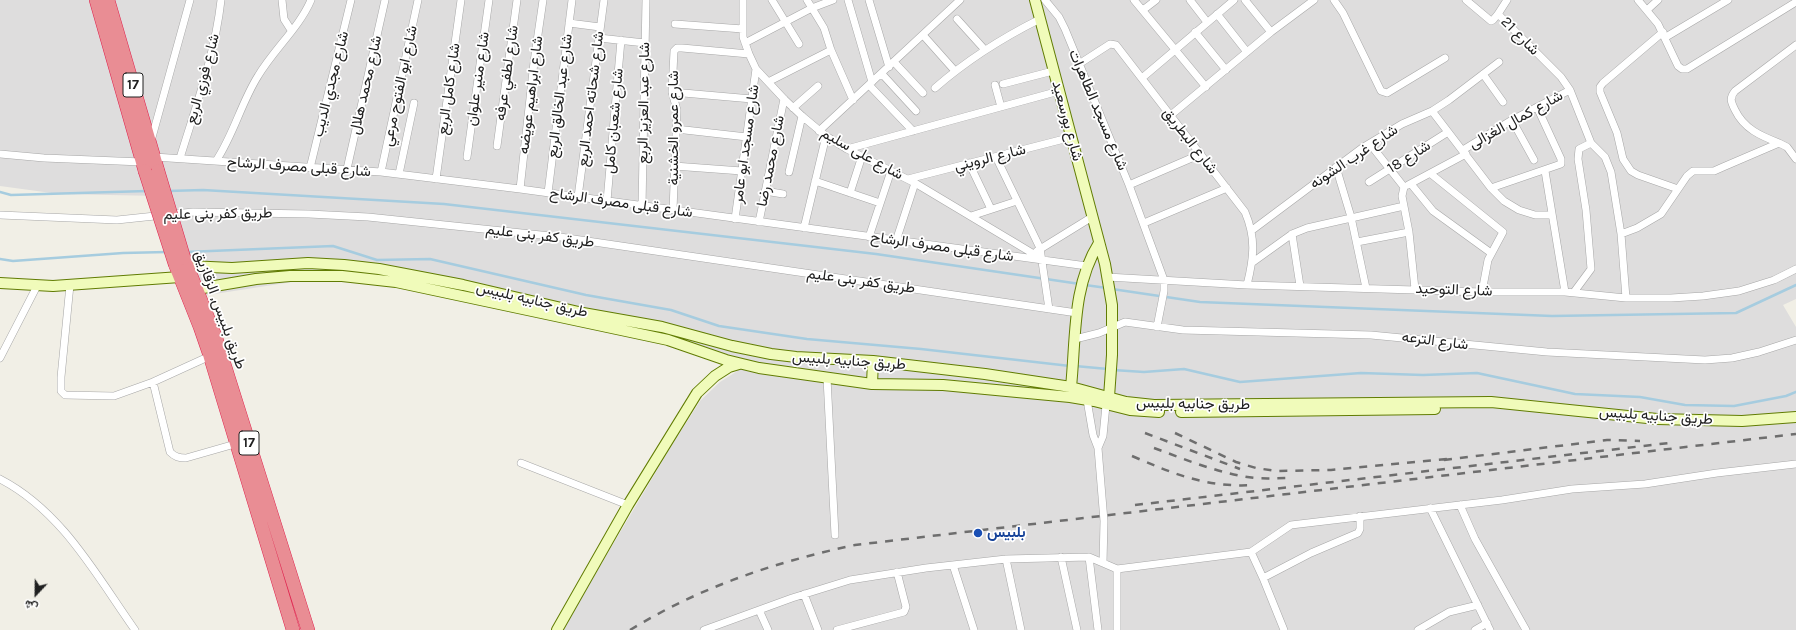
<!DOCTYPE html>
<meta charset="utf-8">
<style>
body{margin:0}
#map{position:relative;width:1796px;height:630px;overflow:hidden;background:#f1efe6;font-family:Karla,Vazirmatn,sans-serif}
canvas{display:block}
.north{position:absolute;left:16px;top:574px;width:40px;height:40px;-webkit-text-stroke:3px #fff;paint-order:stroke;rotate:202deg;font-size:11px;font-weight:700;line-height:16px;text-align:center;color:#202020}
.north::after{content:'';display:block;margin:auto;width:14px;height:18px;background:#202020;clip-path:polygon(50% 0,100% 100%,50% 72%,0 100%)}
</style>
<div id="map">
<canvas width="1796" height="630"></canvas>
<div class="north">ش</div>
</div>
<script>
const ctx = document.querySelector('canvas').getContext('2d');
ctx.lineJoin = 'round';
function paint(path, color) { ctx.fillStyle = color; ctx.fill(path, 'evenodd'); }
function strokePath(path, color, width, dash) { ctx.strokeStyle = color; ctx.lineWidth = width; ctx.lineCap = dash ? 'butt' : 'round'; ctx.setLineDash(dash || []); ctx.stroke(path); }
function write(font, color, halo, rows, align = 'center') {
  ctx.font = font + ' Karla,Vazirmatn,sans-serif'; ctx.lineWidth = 3.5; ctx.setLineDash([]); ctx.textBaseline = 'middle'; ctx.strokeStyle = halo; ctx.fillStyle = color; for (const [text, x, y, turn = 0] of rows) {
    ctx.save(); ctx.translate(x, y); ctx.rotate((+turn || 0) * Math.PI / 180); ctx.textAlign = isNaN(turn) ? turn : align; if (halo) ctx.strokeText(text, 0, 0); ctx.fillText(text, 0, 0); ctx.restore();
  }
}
paint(new Path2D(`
 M0,0H1796V299L1783,305L1796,327V630H562L669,450L700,401L720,382L742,368L715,358L644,338L373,282L305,280L195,297L160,196L59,194L0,186Z`), '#dedddd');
strokePath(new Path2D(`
 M168,191L203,190L444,204L876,254L1080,284
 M0,192L11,195L147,191
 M186,252L333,246L377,260L430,259L586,295L671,310L719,326L807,339L921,349L1070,366
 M0,259L13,261L123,253L167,252
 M1085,285L1107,288
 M1112,289L1200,302L1552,316L1736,313L1796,285
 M1075,366L1108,369
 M1113,370L1144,372L1184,369L1240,382L1361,373L1423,375L1477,373L1575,394L1640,397L1685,405L1734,406L1786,396L1796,392`), '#a6ccdf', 2.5);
const street = new Path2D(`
 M282,0L284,19L291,30
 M743,0V37L749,54L756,69L784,99L802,116L826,136L847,149L915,183L1042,259
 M772,0L799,44
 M807,0L824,28L831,50L853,100
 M848,0L872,82
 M869,0L889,67
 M1045,0L1059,17L1065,29L1129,185L1164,280V291L1157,327
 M1134,0L1206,87
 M1190,0L1207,22
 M1245,0L1271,32
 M1334,0L1343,13L1381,91L1387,93L1445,58
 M1466,0L1491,21L1493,20L1498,14L1561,77L1570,90L1591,143L1605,157L1611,172L1621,234L1626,298
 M1638,0L1658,24L1678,66L1682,69H1687L1796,2
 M1143,10L1156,0
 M1647,10L1658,0
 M1217,14L1247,52
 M1498,14L1507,0
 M957,19L985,50
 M569,23L600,27
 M675,24L743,29
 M1195,32L1226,70
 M1663,32L1603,83L1600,87V92L1617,133L1623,159L1631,171L1638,175L1678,189
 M923,35L955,71
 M1666,37L1728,0
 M599,38L645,43
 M745,43L812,8L833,0
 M894,62L923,93
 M1079,64L1110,44L1116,45L1245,212C1256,238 1254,257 1247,285
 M882,74L916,111
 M1483,74L1503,102
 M1142,78L1234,0
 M768,82L831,50
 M1003,84L1053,71
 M869,85L913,131
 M995,85L1001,107
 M935,88C967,60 1002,38 1040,19
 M672,92L752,99
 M793,108L818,86
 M1432,111L1491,188L1504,201L1519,210L1535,215H1552
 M1171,115L1271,32L1314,0
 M1512,120L1534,160
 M676,129L747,137
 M819,131L960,0
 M151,141L190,0
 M1779,143L1787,147L1796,159
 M1370,144L1404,187L1402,196L1409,232L1415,289
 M497,146L517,0
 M847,149L1059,91
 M1463,150L1512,120L1570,90
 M0,154L44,158L142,162
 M154,157L381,172L520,189L1087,266
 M467,157L489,0
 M996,157L1040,248L1049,309
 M180,158C196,106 215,54 221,0
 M216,161C234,134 241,103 258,76C274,49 299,28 311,0
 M969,163L991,209
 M674,166L742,171
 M1336,167L1351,217L1366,288
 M310,168L351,0
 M347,169L385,0
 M1545,171L1565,292
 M381,172L418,0
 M789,172L802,116
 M399,174L414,103
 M1431,174L1503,232L1488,260L1482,292
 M436,179L461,0
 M908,179L1072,137
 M815,181L880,203
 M1369,182L1448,132
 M1411,184L1433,211L1491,253
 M1129,185L1201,154
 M1408,185L1466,154
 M1491,188L1561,164V159L1537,107
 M520,189L534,62L543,0
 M765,191L783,194
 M548,193L572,0
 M850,193L862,156
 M578,197L604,0
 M607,201L621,40
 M642,206L646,0
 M673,210L677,110L672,92L674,51L677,48H682L749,54
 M0,215L117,220L193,212L309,214L368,217L560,237L1077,313
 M971,216L1017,201
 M735,219L756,69
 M759,222L784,99
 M1144,223L1227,188
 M804,228L826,136
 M1251,231L1362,148L1402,124L1432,111L1449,100L1499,62
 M1292,234L1300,286
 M1621,234L1637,228L1661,214L1687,176L1693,171H1714L1723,167L1779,143C1761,136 1744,129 1735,110C1731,102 1729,98 1735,91L1796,45
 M869,237L891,171
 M896,241L915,183
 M1357,242L1409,232
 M1037,251L1092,217
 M1253,262L1292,234L1307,228L1404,206
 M1107,277L1247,285L1482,292H1565L1626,298H1671L1703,296L1739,291L1774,280L1796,269
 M70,285L61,377V391L65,395L114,396L153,382L210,356
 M1574,292L1591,269L1586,210L1578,159L1579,149L1591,143
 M1075,339L1099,333L1125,322L1183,330L1371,335L1547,352L1705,360L1732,358L1759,352L1796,340
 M0,358L37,286
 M827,378L835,535
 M153,382L170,452C175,457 179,458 186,458L235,444
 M1087,400L1093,435L1098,448L1104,521L1103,563
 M1098,448L1103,436L1106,405
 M521,463L628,505
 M0,479C62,511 96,575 135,630
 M1460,505L1475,539L1526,630
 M1430,508L1490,630
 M1061,557L1077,630
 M1006,559L1021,630
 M953,565L974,630
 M1263,578L1311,553L1358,533L1360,529V516
 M804,594L818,630
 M759,610L768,630
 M704,630L792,598L850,580L926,568L1006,559L1089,557
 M837,630L904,612L906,607L897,572
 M1098,630L1089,557L1117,569L1251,552
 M1117,630V569
 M1284,630L1263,578L1251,552L1291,525L1502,500L1572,489L1645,484L1717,473L1796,464
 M1418,630L1449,612L1478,605
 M1475,630L1487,623`);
const secondary = new Path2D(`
 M1035,0L1105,264L1112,305V355L1109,397
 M188,266L232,268L308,263L344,265L379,269L463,285L583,313L662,327L732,346L771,354L796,357L873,361L985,374L1071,387L1126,402L1154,405L1491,402L1657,419L1742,421L1796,417
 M0,283L53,286L180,277
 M197,289L256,279L290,276H342L396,282L668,340L726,360L759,368L872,384L943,385L1070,397L1094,401L1130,410L1159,412
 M872,384L873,361
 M1071,387C1076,339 1072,286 1099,243
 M1181,412L1435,409
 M557,630L628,505L697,393L715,376L729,367L739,364`);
const highway = new Path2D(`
 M96,0L145,171
 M108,0L158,171
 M184,258L216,338L308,630
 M175,264L200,327L210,356L293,630`);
strokePath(street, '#a7a7a7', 8);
strokePath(secondary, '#617c03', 12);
strokePath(highway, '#df234e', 14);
strokePath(street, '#fff', 7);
strokePath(secondary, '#f0fbba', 10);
strokePath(highway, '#e98d94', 13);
strokePath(new Path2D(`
 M1145,433L1240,469
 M1175,433L1236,462L1256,468L1276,471L1331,470L1448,459
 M1154,448C1187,460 1220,474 1255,478C1268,479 1280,478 1293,478
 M1132,456C1174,474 1207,488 1254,485
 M1444,460L1607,440L1640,441
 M1135,505L1669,443
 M630,630C700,587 775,562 855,545L1796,434`), '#6e6e6e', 2.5, [8, 8]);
const highwayBridge = new Path2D(`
 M145,171L175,264
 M158,171L184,258`);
strokePath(highwayBridge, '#df234e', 14, []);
strokePath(highwayBridge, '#e98d94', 13);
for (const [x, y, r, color] of [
 [978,533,5,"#1a4fb4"]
]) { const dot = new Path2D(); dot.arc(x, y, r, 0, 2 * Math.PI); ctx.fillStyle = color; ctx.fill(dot); strokePath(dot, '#fff', 1.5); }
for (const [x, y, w] of [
 [133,85,20],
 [249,443,20]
]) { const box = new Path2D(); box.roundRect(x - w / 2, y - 12, w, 24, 3); ctx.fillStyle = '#fff'; ctx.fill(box); strokePath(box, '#202020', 1); }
write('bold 14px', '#202020', null, [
 ["17",133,85],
 ["17",249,443]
]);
write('15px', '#202020', '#fff', [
 ["شارع 21",1520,36,45],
 ["شارع لطفي عرفه",507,73,-82],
 ["شارع فوزي الربع",203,79,-75],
 ["شارع منير علوان",478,79,-82],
 ["شارع مجدي الديب",331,84,-76],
 ["شارع محمد هلال",366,85,-77],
 ["شارع ابو الفتوح مرعي",400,86,-78],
 ["شارع كامل الربع",449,89,-82],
 ["شارع ابراهيم عويضه",531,95,-83],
 ["شارع عبد الخالق الربع",560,96,-83],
 ["شارع شحاته احمد الربع",591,99,-83],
 ["شارع عبد العزيز الربع",644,103,-89],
 ["شارع مسجد الطاهرات",1098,110,67],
 ["شارع كمال الغزالى",1516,120,-29],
 ["شارع شعبان كامل",614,121,-85],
 ["شارع بورسعيد",1067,121,75],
 ["شارع عمرو الخشنية",674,128,-90],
 ["شارع البطريق",1190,141,52],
 ["شارع مسجد ابو عامر",746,144,-82],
 ["شارع على سليم",862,154,29],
 ["شارع غرب الشونه",1354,157,-34],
 ["شارع 18",1409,157,-32],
 ["شارع الرويني",990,158,-14],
 ["شارع محمد رضا",771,161,-79],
 ["شارع قبلى مصرف الرشاح",299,167,4],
 ["شارع قبلى مصرف الرشاح",621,203,8],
 ["طريق كفر بنى عليم",218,214,-1],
 ["طريق كفر بنى عليم",540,236,7],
 ["شارع قبلى مصرف الرشاح",942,247,8],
 ["طريق كفر بنى عليم",861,281,8],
 ["شارع التوحيد",1454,290,2],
 ["طريق جنابيه بلبيس",532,300,13],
 ["طريق بلبيس, الزقازيق",220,310,70],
 ["شارع الترعه",1435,341,7],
 ["طريق جنابيه بلبيس",849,361,4],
 ["طريق جنابيه بلبيس",1193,404,1],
 ["طريق جنابيه بلبيس",1656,416,4]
]);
write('bold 15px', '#164399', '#fff', [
 ["بلبيس",987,533]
], 'left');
</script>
